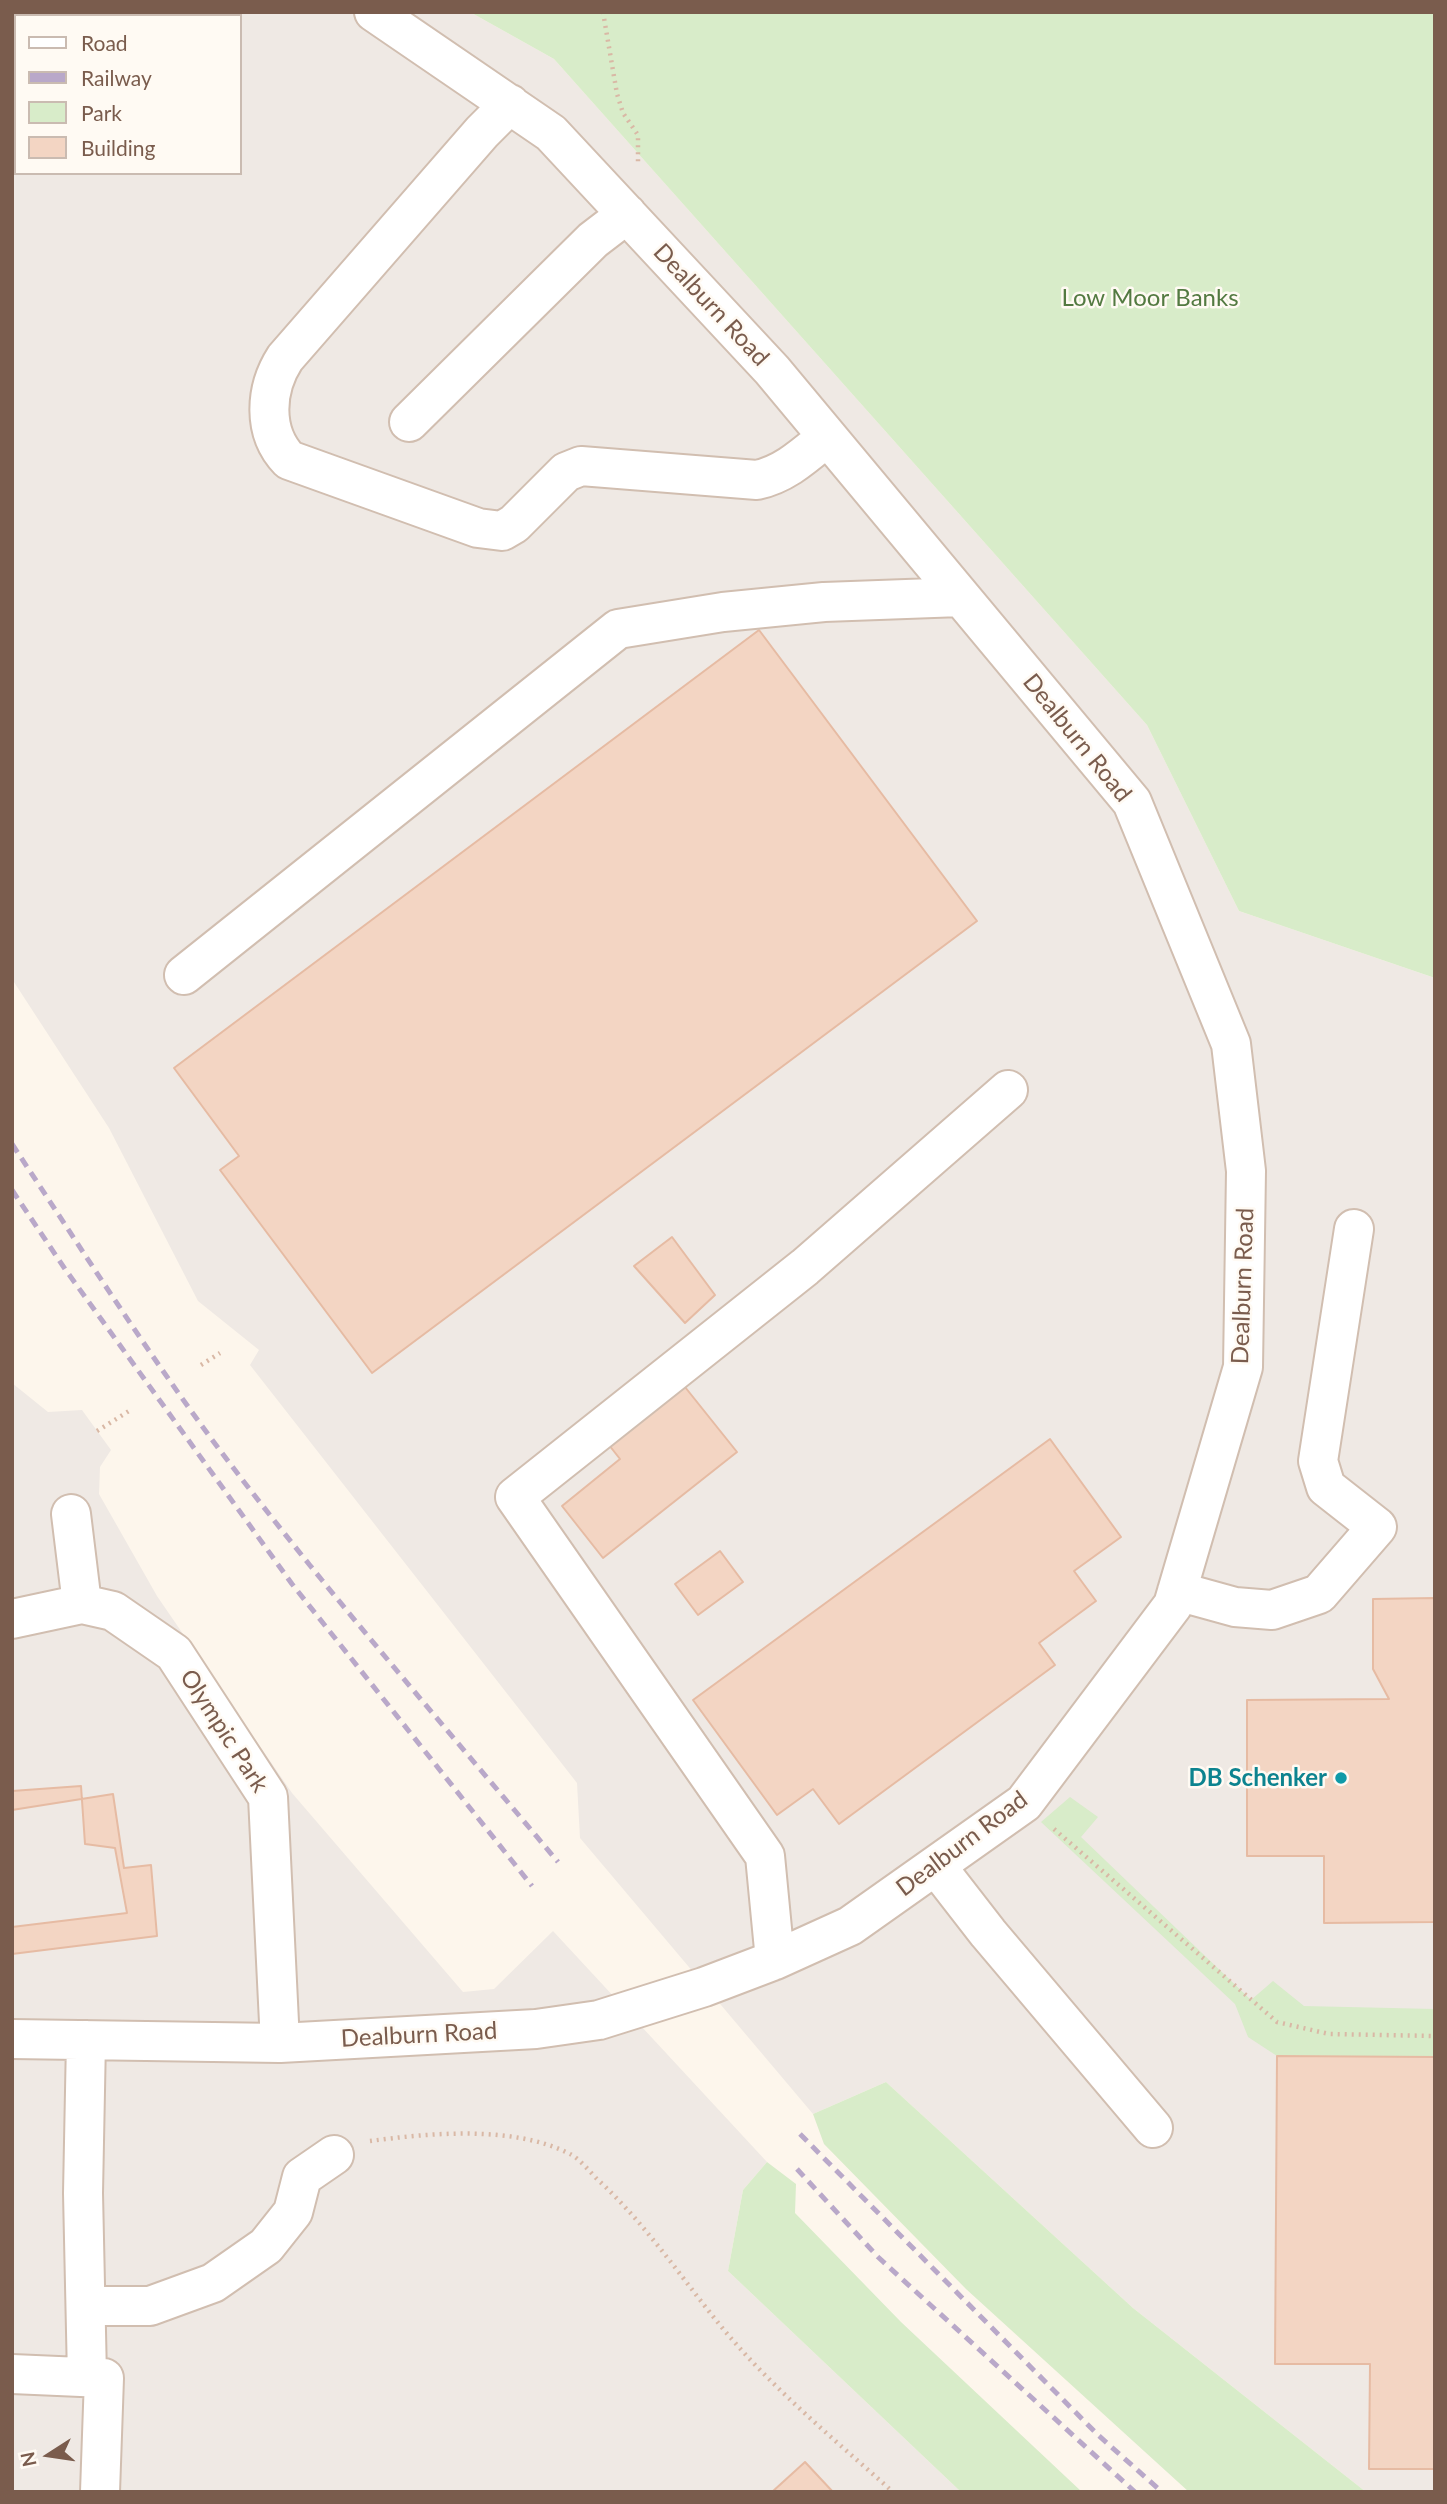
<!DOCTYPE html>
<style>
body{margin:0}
#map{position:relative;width:1447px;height:2504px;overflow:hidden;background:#fdf6ec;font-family:Lato,sans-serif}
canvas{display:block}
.frame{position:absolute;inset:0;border:14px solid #7a5c4d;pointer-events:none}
.legend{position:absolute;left:14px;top:14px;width:228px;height:161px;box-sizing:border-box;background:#fffaf3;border:2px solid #cabbb1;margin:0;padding:9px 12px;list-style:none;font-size:21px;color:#7a5c4d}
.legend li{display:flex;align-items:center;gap:14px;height:35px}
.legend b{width:35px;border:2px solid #cabbb1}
.north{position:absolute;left:14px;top:2420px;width:70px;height:70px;-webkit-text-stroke:5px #fffaf3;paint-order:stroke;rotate:258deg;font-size:19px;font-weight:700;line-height:28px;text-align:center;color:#7a5c4d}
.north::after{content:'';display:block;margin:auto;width:24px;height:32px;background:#7a5c4d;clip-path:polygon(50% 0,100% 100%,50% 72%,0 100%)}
</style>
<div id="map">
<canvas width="1447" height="2504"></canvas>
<div class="frame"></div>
<ul class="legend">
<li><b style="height:9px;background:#fff"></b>Road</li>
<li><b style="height:9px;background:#b9a8c9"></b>Railway</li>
<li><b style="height:19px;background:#d8ecc9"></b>Park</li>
<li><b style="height:19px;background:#f3d5c3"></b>Building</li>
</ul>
<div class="north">N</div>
</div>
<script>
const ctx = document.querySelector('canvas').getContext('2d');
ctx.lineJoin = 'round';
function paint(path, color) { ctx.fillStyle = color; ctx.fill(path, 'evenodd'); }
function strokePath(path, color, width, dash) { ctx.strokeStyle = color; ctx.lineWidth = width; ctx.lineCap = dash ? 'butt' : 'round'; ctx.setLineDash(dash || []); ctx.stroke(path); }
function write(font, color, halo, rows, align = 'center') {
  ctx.font = font + ' Lato,sans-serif'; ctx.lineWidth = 5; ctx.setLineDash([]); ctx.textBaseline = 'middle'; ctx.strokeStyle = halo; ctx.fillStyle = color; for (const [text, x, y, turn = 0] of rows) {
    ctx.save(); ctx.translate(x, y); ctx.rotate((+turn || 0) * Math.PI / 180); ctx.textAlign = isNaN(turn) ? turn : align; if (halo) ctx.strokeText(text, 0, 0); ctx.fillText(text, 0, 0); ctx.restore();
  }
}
paint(new Path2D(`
 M12,12H470L554,59L1147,725L1239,911L1435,978V2492H1366L1133,2308L886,2082L813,2114L580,1838L577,1783L250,1365L259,1350L198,1301L109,1128L12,979ZM16,16H240V173H16Z
 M12,1383L48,1412L82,1410L111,1450L100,1467L99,1494L157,1596L292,1793L463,1992L494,1989L553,1931L767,2162L743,2190L728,2271L961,2492H12Z`), '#efe9e4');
paint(new Path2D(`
 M470,12H1435V978L1239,911L1147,725L554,59Z
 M1070,1797L1098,1817L1081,1837L1251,2000L1273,1981L1304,2006L1435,2009V2057L1277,2056L1248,2037L1235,2004L1041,1822Z
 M886,2082L1133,2308L1366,2492H1189L966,2289L824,2144L813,2114Z
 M767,2162L796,2184L795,2213L901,2322L1082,2492H961L728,2271L743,2190Z`), '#d8ecc9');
const building = new Path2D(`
 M759,630L977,921L372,1373L220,1170L239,1156L174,1068Z
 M672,1237L715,1295L685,1323L634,1266Z
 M669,1367L737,1452L603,1558L562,1506L620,1459L594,1426Z
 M1050,1439L1121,1537L1074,1571L1096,1601L1039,1643L1055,1665L839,1824L813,1789L777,1815L693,1700Z
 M720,1551L743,1582L698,1615L675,1584Z
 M1435,1598V1922L1324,1923V1856H1247V1700L1389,1699L1373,1669V1599Z
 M81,1786L85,1844L115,1848L127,1913L12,1927V1791Z
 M113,1794L124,1868L151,1865L157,1936L12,1954V1810Z
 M1277,2056L1435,2057V2469H1369L1370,2364H1275Z
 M805,2462L833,2492H772Z`);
paint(building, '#f3d5c3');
strokePath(building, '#e6bba3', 2);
const minor = new Path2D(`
 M510,104L482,132L285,358C265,389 262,432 289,460L478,528L502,531L514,524L566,472L581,466L757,480C785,474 805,455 827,437
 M409,422L593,240L627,214
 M184,975L618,629L723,612L824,602L961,597
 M1177,1591L1235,1607L1272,1610L1319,1594L1377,1527L1326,1487L1318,1461L1354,1229
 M82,1604L113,1611L174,1653L268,1797L280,2043
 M12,1619L82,1604L71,1514
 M936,1866L988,1933L1153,2128
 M775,1960L765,1856L515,1497L805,1267L1008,1090
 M12,2039L280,2043L536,2029L599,2020L704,1987L775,1960L850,1926L1024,1803L1173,1605L1243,1367L1246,1171L1231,1044L1132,802L772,370L551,133L374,12
 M86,2040L83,2193L87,2377
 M86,2306H150L213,2283L266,2246L293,2212L302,2177L334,2155
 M12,2374L104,2378L100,2492`);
strokePath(minor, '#d1beb0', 42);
strokePath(new Path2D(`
 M603,12L617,94L623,113L638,135V166
 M201,1365L220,1353
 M97,1431L129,1411
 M1054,1829L1277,2022L1329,2034L1435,2036
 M370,2141C430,2133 514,2125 570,2154C580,2159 589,2171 597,2179C646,2224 682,2279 724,2330C773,2389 835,2440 893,2492`), '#d9b8a5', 4.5, [2, 5]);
strokePath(minor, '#fff', 38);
strokePath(new Path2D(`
 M12,1144C79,1245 144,1348 216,1445C324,1589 443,1724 558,1862
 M12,1190L65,1269L292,1584L532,1886
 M800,2134L1098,2435L1162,2492
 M797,2169L878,2257L1135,2492`), '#b9a8c9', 5, [10, 7]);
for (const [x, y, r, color] of [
 [1341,1778,7,"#0f9aa8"]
]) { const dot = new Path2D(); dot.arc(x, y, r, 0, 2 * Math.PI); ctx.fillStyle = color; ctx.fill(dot); strokePath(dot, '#fffaf3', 2.5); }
write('24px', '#537a41', '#fffaf3', [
 ["Low Moor Banks",1150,298]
]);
write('24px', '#7a5c4d', '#fffaf3', [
 ["Dealburn Road",711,305,47],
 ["Dealburn Road",1077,738,51],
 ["Dealburn Road",1243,1286,-88],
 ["Olympic Park",224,1731,57],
 ["Dealburn Road",962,1844,-37],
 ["Dealburn Road",419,2035,-3]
]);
write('bold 24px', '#0d838f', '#fffaf3', [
 ["DB Schenker",1327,1778]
], 'right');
</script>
